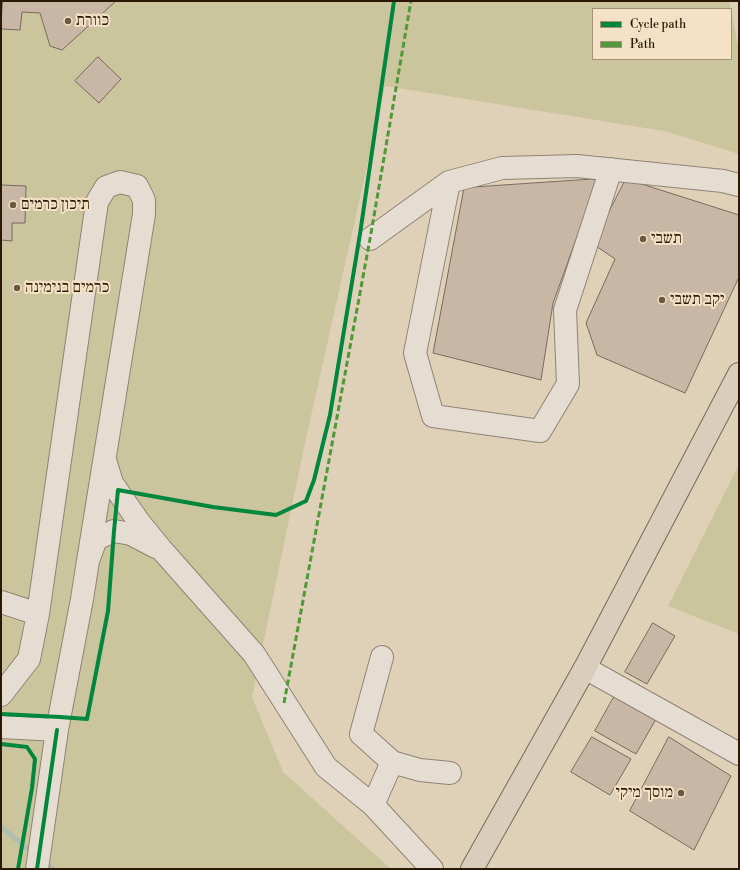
<!DOCTYPE html>
<meta charset="utf-8">
<style>
body{margin:0}
#map{position:relative;width:740px;height:870px;overflow:hidden;background:#dfd0b8;font-family:"Libre Bodoni",serif}
canvas{display:block}
.frame{position:absolute;inset:0;border:2px solid #2c1905;pointer-events:none}
.legend{position:absolute;left:592px;top:8px;width:140px;height:52px;box-sizing:border-box;background:#f5e2c6;border:1px solid #a59279;margin:0;padding:5px 7px;list-style:none;font-size:12px;color:#2c1905}
.legend li{display:flex;align-items:center;gap:8px;height:20px}
.legend b{width:20px;border:1px solid #a59279}
</style>
<div id="map">
<canvas width="740" height="870"></canvas>
<div class="frame"></div>
<ul class="legend">
<li><b style="height:5px;background:#00873e"></b>Cycle path</li>
<li><b style="height:5px;background:#4f993a"></b>Path</li>
</ul>
</div>
<script>
const ctx = document.querySelector('canvas').getContext('2d');
ctx.lineJoin = 'round';
function paint(path, color) { ctx.fillStyle = color; ctx.fill(path, 'evenodd'); }
function strokePath(path, color, width, dash) { ctx.strokeStyle = color; ctx.lineWidth = width; ctx.lineCap = dash ? 'butt' : 'round'; ctx.setLineDash(dash || []); ctx.stroke(path); }
function write(font, color, halo, rows, align = 'center') {
  ctx.font = font + ' "Libre Bodoni","Frank Ruhl Libre",serif'; ctx.lineWidth = 4; ctx.setLineDash([]); ctx.textBaseline = 'middle'; ctx.strokeStyle = halo; ctx.fillStyle = color; for (const [text, x, y, turn = 0] of rows) {
    ctx.save(); ctx.translate(x, y); ctx.rotate((+turn || 0) * Math.PI / 180); ctx.textAlign = isNaN(turn) ? turn : align; if (halo) ctx.strokeText(text, 0, 0); ctx.fillText(text, 0, 0); ctx.restore();
  }
}
paint(new Path2D(`
 M1,1H729L731,9H593V59H731V9L739,51V154L664,131L385,86L305,443L252,697L283,772L391,869H1Z
 M739,464V634L668,606Z`), '#cbc59d');
strokePath(new Path2D(`
 M1,827L33,853
 M44,862L53,869`), '#afbeae', 5);
const building = new Path2D(`
 M3,1H116L62,50L50,46L40,13L22,12L20,30L1,29Z
 M98,57L121,79L99,103L75,81Z
 M598,179L553,303L541,380L433,353L464,188Z
 M626,179L739,215V277L685,393L597,355L586,323L615,259L593,244Z
 M1,185L26,186L25,223H12V241L1,240Z
 M653,623L675,636L647,684L625,672Z
 M614,697L656,719L636,754L595,731Z
 M592,737L631,759L610,795L571,772Z
 M669,737L731,776L694,850L630,811Z`);
paint(building, '#c9b7a5');
strokePath(building, '#756b5d', 1);
const minor = new Path2D(`
 M449,182L415,353L433,416L540,431L568,384L565,310L611,169
 M370,239L449,182L502,168L577,166L723,181L739,185
 M105,460L112,483L139,522L161,549L254,654L326,767L373,805L432,869
 M1,602L38,614
 M585,668L739,754
 M1,695L29,659L38,614L97,202L106,187L120,182L137,186L144,200V214L88,561
 M1,727L57,730L82,599L88,561L96,539L114,531L131,534L156,547
 M392,762L420,770L450,773
 M373,805L392,762L361,734L382,657
 M37,869L57,730`);
const major = new Path2D(`
 M472,869L585,668L739,374`);
strokePath(minor, '#8f8474', 24);
strokePath(major, '#756b5d', 24);
strokePath(minor, '#e5ddd1', 22);
strokePath(major, '#d9cdbc', 22);
strokePath(new Path2D(`
 M284,703L370,239L411,1`), '#4f993a', 3, [6, 3]);
strokePath(new Path2D(`
 M1,714L60,717L87,719L108,611L114,531L118,490L213,507L276,515L306,501L314,480L330,415L360,234L394,1
 M1,744L27,747L35,759L32,788L18,869
 M37,869L57,730`), '#00873e', 4);
for (const [x, y, r, color] of [
 [68,21,4,"#6b5944"],
 [13,205,4,"#6b5944"],
 [643,239,4,"#6b5944"],
 [17,288,4,"#6b5944"],
 [662,300,4,"#6b5944"],
 [681,793,4,"#6b5944"]
]) { const dot = new Path2D(); dot.arc(x, y, r, 0, 2 * Math.PI); ctx.fillStyle = color; ctx.fill(dot); strokePath(dot, '#f5e2c6', 1.5); }
write('16px', '#2c1905', '#f5e2c6', [
 ["כוורת",76,21],
 ["תיכון כרמים",21,205],
 ["תשבי",651,239],
 ["כרמים בנימינה",25,288],
 ["יקב תשבי",670,300],
 ["מוסך מיקי",673,793,"right"]
], 'left');
</script>
